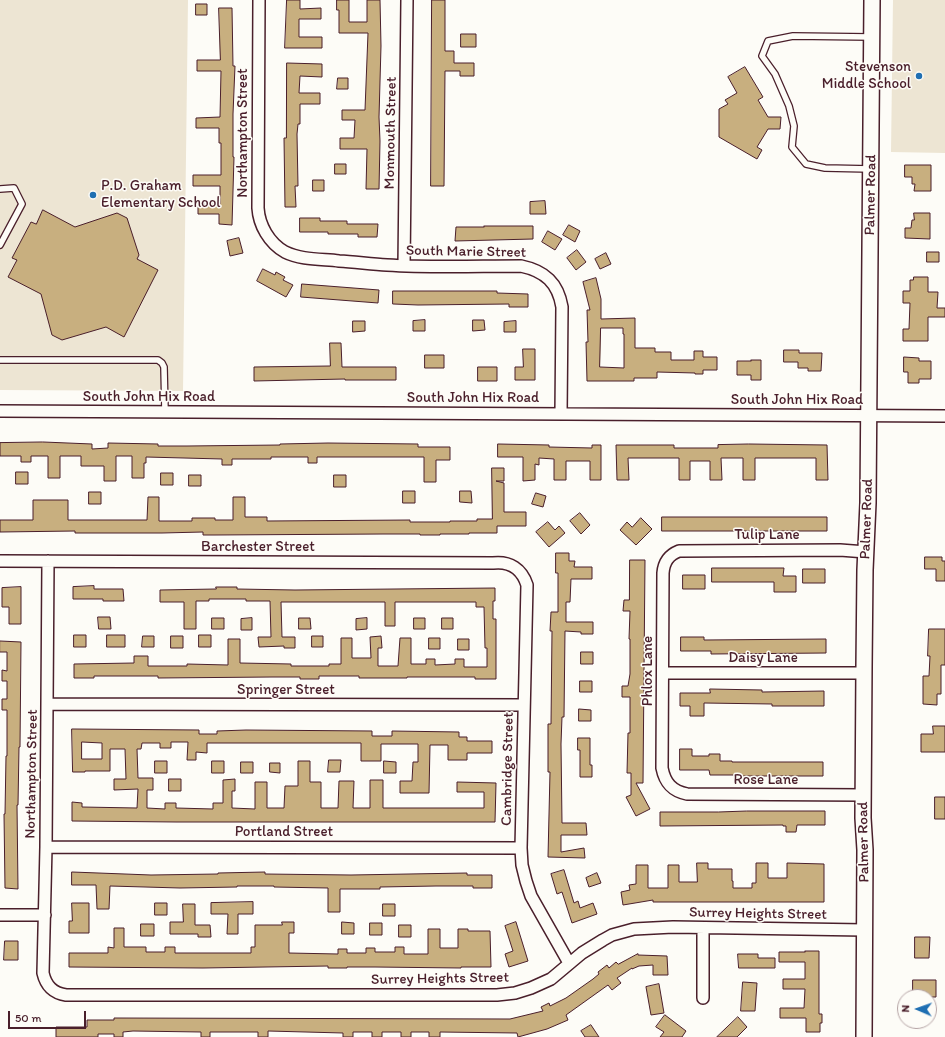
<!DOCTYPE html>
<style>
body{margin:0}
#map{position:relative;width:945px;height:1037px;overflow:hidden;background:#fdfcf7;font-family:Itim,sans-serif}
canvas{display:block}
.north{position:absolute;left:897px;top:989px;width:40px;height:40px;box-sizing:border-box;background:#fdfcf7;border:1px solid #b5a4a5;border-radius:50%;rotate:272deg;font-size:11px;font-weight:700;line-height:16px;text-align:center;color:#4a1f2b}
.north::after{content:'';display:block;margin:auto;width:14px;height:18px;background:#1f6fb2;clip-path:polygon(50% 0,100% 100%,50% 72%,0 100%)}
.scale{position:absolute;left:8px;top:1011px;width:78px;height:18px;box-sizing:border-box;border:2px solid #4a1f2b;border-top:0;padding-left:5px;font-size:12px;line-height:14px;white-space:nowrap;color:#4a1f2b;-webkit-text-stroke:3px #fdfcf7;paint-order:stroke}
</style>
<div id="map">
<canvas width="945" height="1037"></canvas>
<div class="north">N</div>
<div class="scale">50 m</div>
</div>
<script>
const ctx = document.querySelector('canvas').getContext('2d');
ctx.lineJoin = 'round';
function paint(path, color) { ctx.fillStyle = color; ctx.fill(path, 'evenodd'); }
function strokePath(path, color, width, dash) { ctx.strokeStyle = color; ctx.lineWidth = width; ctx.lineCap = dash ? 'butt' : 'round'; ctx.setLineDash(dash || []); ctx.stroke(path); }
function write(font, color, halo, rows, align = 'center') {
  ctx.font = font + ' Itim,sans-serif'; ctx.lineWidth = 3; ctx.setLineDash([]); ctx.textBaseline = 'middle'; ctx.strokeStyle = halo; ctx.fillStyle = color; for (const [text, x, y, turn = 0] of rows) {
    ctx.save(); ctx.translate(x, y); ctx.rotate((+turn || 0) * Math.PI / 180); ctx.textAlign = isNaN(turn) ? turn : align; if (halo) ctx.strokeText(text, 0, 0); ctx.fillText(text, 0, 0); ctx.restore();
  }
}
paint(new Path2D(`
 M0,0H188L183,391L0,390Z
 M893,0H945V153L891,152Z`), '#ede5d3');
const building = new Path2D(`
 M287,0H300V9L321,8V19H299V37H322V48H285Z
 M337,0H349V22H367V0H380L381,46L379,117L380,141L379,189H366L367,149H340V138H354L355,120H342V110H365L368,33H339V10H337Z
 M432,0H445V51H454V63H474V76H460V71H445L444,186H431Z
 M196,4H207V15H196Z
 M219,8H232L233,66H235L233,114V157H234L232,225L219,224V214H198V204H220V186H193V175H221V143H219V128H196V118L220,117L221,71H197V60H220Z
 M461,34H476V47H461Z
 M287,63L322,64V77L300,76L299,93H320V104H300V124H298L297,134L298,186H295L296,207H285L284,138H286Z
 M745,67L763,97L758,100L768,117H781L780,129H768L757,147L762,150L757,159L719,137V109L728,104L725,100L737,93L728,77Z
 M338,78H348V89H337Z
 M335,164H346V174H335Z
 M905,165H931V191H914L915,184H912V177H905Z
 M313,180H324V191H313Z
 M545,201L546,214H530V202Z
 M43,210L75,227L117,213L127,218L139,255L137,259L158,270L124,337L106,327L62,340L52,335L41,294L8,277L17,260L12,258L31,222L36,224Z
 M914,213H930V239L905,238V228H911L912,220H914Z
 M300,218H320V221H347V224H378L377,237H358V234H328V232H300Z
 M569,225L580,231L575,242L563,235Z
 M484,226H533V239L455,241L456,227H484Z
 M548,231L562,239L555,250L542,242Z
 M239,238L243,253L230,256L227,241Z
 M577,250L586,262L576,270L567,258Z
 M927,252H939V262H927Z
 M606,253L611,264L600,269L595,259Z
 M263,269L275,275L276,272L285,277L283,280L293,285L286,297L257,281Z
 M914,277H928V292H938L937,308H945V317H928V341H903V329H909L910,303H903V291H910V280H913Z
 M596,278L601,299V319L635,318V348H655V352H671V360H694V351H703V357H717V370H703V374H695V373L657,372V378H634V381H587L586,342H588L587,310H590L583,282ZM601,328H623V334H624V368L600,367Z
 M302,284L379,290L378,303L301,297Z
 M393,291H497V293L528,294V307H509V304L418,305L393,304Z
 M425,320V331H413V321Z
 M473,320H484L485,330L473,331Z
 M353,321H365V331L353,332Z
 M516,321V332H504V322Z
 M330,343H341L342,367H396V380H345V379L254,381V367L330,366Z
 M523,349H535V380H515V367H523Z
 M784,350H799V353H822L821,371H808V368H798V362H784Z
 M425,355H444V368H425Z
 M904,357L919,358V361H931V379H919V383H908V372H904Z
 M751,360H761V380H751V375H737V361H751Z
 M478,367H497V381H478Z
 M43,442L92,444V449L108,448V443L158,444V446H187L280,445V444L328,443L418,444V447H450V460H436V482H424V457H317V463H308V457H271V459H232V465H222V459L146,457V463H144V478H132V456H116V481H104V466H81V456H60V478H48V456H31V462H21V456H0V443Z
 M498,444L549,445V447L592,448V445H601V480H590V461H566V480H554V459L539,458V465L535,464V480L523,481V457H498Z
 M749,444L827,445L828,480H816V458H755V480H743V458H721L722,480H710V461H690V480H679V458H628L629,480H617L616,445H674V448H718V445Z
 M492,468H504V481H496L504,483V512H526V526H497V533H469V534H440V535H420V534H383L215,535H203V532L162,533H75V531L0,532V520H33V500H68V520H147L148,497H159V521H192V518H215V520H233V497H245V517H267V521L410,520V522H450V521H477V519H492Z
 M16,472H28V484H16Z
 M161,473H173V485H161Z
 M189,475H201V486H189Z
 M334,475H346V487H334Z
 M403,491H415V503H403Z
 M460,491H471L472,503L460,502Z
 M89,492H101V504H89Z
 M536,493L546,496L543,507L532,504Z
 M580,513L590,525L581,534L570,521Z
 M662,517H827V531H662Z
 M641,518L652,529L636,545L620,530L627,522L632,527Z
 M548,522L555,530L559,526L565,533L549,547L536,532Z
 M556,553H569V561H575L574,567H592V579H571L570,602H566V622H593V634H581V632L565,631L564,717H562L561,744L562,823H586L587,835H561V852L584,848L585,858L548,857L550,772H548V724H551L552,631H550L551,612H558V573H556Z
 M925,557H942V561H945V581H936V569H925Z
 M630,560H645L643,783H636L650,809L636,816L626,797L631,795V773H627L628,733H630V697H622V686H628L630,674V639H629L630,611H623L624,600H629Z
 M712,568H784L783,576H796V592H774V582H712Z
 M803,569H825V583H803Z
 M683,575H705V589H683Z
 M94,586V589H123L124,601H103V599H73V587Z
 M21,587V624H9V607H2V588Z
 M216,587H237V589L295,590L495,588V601H493V619H496V679H475V677H407V678H359V676H319V679H300V677H272L158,678V676H94V678H74V664L134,663V656H148V666H187V664L228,665V639H240V663L291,664V666H329V664H341V638H352V658H371L370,637L381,636L382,648H378V666H398L400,638H411V664H426V659H435V665L455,664V659H464V667H487V648H485L484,607H476V602H395V626H385V602H281L282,637H295V648H284V646L259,647L258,637H271L270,601H246V599H209V601H196V629H184V602H160V590L216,589Z
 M98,617H110L111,629H99Z
 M212,618H224V629H212Z
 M252,618V630H241V619Z
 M299,618H310L311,629H299Z
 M367,618V629L356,630V619Z
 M414,618H425V629H414Z
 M442,618H453V629H442Z
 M929,629H945V665H941V694H937V705L923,704V676H929L930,656H928Z
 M74,635H86V647H74Z
 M107,635H125V647H107Z
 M199,635H211V647H199Z
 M143,636H154V647H142Z
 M171,636H183V648H171Z
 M312,636H323V647H312Z
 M681,637H704V640L826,639V653L711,654V651H681Z
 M429,638H440V649H429Z
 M458,639H469V650H458Z
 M0,641L21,642L20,747H19L18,805H17L18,889L5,888L4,814H5L6,756H7V710H2V699H7V681H2V670L7,671V652H0Z
 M581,652H593V664H581Z
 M580,681H592V692H580Z
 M710,689L762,690V692L824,691V706H772V704L704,703V716H690V706H680V693H710Z
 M579,709L591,710V721H579Z
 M933,726H945V752H921V734H933Z
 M72,729L199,730V734H217V731L246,730L372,731V736H392V731L459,732V737H467V741H492V753H467V760H448V745H430L429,793H400V781H412L413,762H418V744H381V761H361V743H207V753L196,752V760H187L188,742H171V748H160V743H142L141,749H137L138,778H153V790H147V808L165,809V803H176V808L213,809V803H223V780L235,779V791H232V808L255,809V782H267V808H284L285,786H298V761H310V782H321V808H338L339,781H354L353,808H370V780H383V808H484V792H457V782L496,783L495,822H176L72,821V802L82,803V807L137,808L138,789L114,790V779H126L125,749H110V771H85V772H73ZM82,742L102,743V759H82Z
 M578,738H590V765H592V777H580V750H578Z
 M680,749H692V756H709V754H720V761H732V762H823V776H742V775H710L709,770H680Z
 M329,760H341L340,772H328Z
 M155,761H167V773H155Z
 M212,761H224V773H212Z
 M384,761L396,762V773H384Z
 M241,762H253V773H241Z
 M270,763H280V773L270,772Z
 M169,779H181V791H169Z
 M935,797H945V819H935Z
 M747,811H825V825H797L796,832H786V826H783V825L660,826V812H718Z
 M697,863H708V869H732V881H733V888H752V883H756V863H768V878H787V863L824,864V902H653V900L623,905L621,892L630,890L629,885L636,884V865H648V888H668V865H679V882H697Z
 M564,870L574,903L578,901L580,908L593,903L597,914L572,923L562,892L557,894L551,874Z
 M72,872L151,875L218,874V873L265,872V874L351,875L467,873V875H492V888H473V886H436L380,887V889H340V912H328V888L274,887V886H237V887L180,888L110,886L109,909H97L96,885H72Z
 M597,873L601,883L589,887L586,878Z
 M253,902V914H238V934H227L228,914H211V903Z
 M72,903H89V933H69V921H72Z
 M155,903H167V915H155Z
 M183,904H195V925H210L211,937H198V934H170V922H183Z
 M383,904H395V916H383Z
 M282,922H294V933H289V953L338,954V949H347V953H366V948H375V952H395V947H404V954H428V929H440V948H458V929H468V931H490L491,967H461V968L375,967H347V968H328V966L203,968L69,967V953H108V947L114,948V928H124V947H146V952H165V947H175V953H251V947H255V925H282Z
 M342,922L354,923V934H342Z
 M516,922L528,961L509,967L505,954L513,951L505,926Z
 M370,923H382V935H370Z
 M141,924H154V936H141Z
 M399,925H411V937H399Z
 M915,937H930L929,958H915Z
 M5,941H18V960H4Z
 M805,951H819V1014H822V1023H820V1032H806V1018H780V1008H804L805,989H783V979H805V962H779V952H805Z
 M638,954V955L667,956L668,975H653V965L639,966L632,969V968L617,978L621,983L612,990L608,985L566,1015L568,1020L547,1029L518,1037L517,1033L440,1032V1037H429V1032H411V1037H401V1032H382V1037H372V1032H353V1037H343V1033L268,1031V1037H258V1032H210V1037H201V1032L133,1031L123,1032V1037H114V1034H98V1037H56V1027H87V1020H114V1018L510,1019L543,1011L541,1007L549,1003L550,1006L566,998L593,979L599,974L598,972L607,965L609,968L616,962L618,964Z
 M738,954H758V958H775V968H739Z
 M913,980H936V997H916V991H913Z
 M743,982L757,983L755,1011H741Z
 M659,984L664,1013L651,1015L646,987Z
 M665,1015L686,1031L682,1037H660L664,1032L656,1027Z
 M738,1017L747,1027L737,1037H717Z
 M591,1025L599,1037H585L581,1031Z`);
paint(building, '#c8af7f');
strokePath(building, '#4a1f2b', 1);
const lane = new Path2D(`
 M871,169L825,168L806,164L792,147L794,126L789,106L775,74L762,56L768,41L793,36L871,37
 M0,189L14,188L22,204L0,245
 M0,360H158L162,363L164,367L165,412`);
const street = new Path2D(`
 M259,0L258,208C259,225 269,243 285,252C301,260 322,259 339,261C355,262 371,264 387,265C432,268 477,266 521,266C545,271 558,283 562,307L561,414
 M404,266L407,0
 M0,411L945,416
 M0,561L493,563C510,561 522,569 527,585L521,848L522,865L526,881L531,896L569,963
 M48,561L46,847L43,973C46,986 53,993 66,995H497L515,993L531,988L551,979L582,953L603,940L612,935L634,929L673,927L864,930
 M663,673H864
 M48,704L524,705
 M863,795L687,794C672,791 665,783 662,768L663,573C664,561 669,555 679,551L840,550L866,552
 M46,847L521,848
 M0,915H45
 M703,998V928`);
const secondary = new Path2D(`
 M864,1037L865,850L863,818L864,667L865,570L868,503L872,0`);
strokePath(lane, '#4a1f2b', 8);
strokePath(street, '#4a1f2b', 14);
strokePath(secondary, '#4a1f2b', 18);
strokePath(lane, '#fdfcf7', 5.5);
strokePath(street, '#fdfcf7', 11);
strokePath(secondary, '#fdfcf7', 15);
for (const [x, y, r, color] of [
 [919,76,4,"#1f6fb2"],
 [93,195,4,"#1f6fb2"]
]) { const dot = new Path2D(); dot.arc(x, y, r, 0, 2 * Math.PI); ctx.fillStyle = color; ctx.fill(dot); strokePath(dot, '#fdfcf7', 1.5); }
write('15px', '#4a1f2b', '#fdfcf7', [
 ["Stevenson",911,67],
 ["Middle School",911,84],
 ["P.D. Graham",101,186,"left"],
 ["Elementary School",101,203,"left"]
], 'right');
write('15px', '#4a1f2b', '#fdfcf7', [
 ["Northampton Street",243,133,-90],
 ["Monmouth Street",391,133,-89],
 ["Palmer Road",871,195,-89],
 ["South Marie Street",466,252,1],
 ["South John Hix Road",149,397],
 ["South John Hix Road",473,398],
 ["South John Hix Road",797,400],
 ["Palmer Road",867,519,-88],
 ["Tulip Lane",767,535],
 ["Barchester Street",258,547],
 ["Daisy Lane",763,658],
 ["Phlox Lane",648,671,-90],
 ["Springer Street",286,690],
 ["Cambridge Street",508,769,-89],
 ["Northampton Street",32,774,-89],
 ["Rose Lane",766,780],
 ["Portland Street",284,832],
 ["Palmer Road",864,842,-91],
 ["Surrey Heights Street",758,914,1],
 ["Surrey Heights Street",440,979,-1]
]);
</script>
